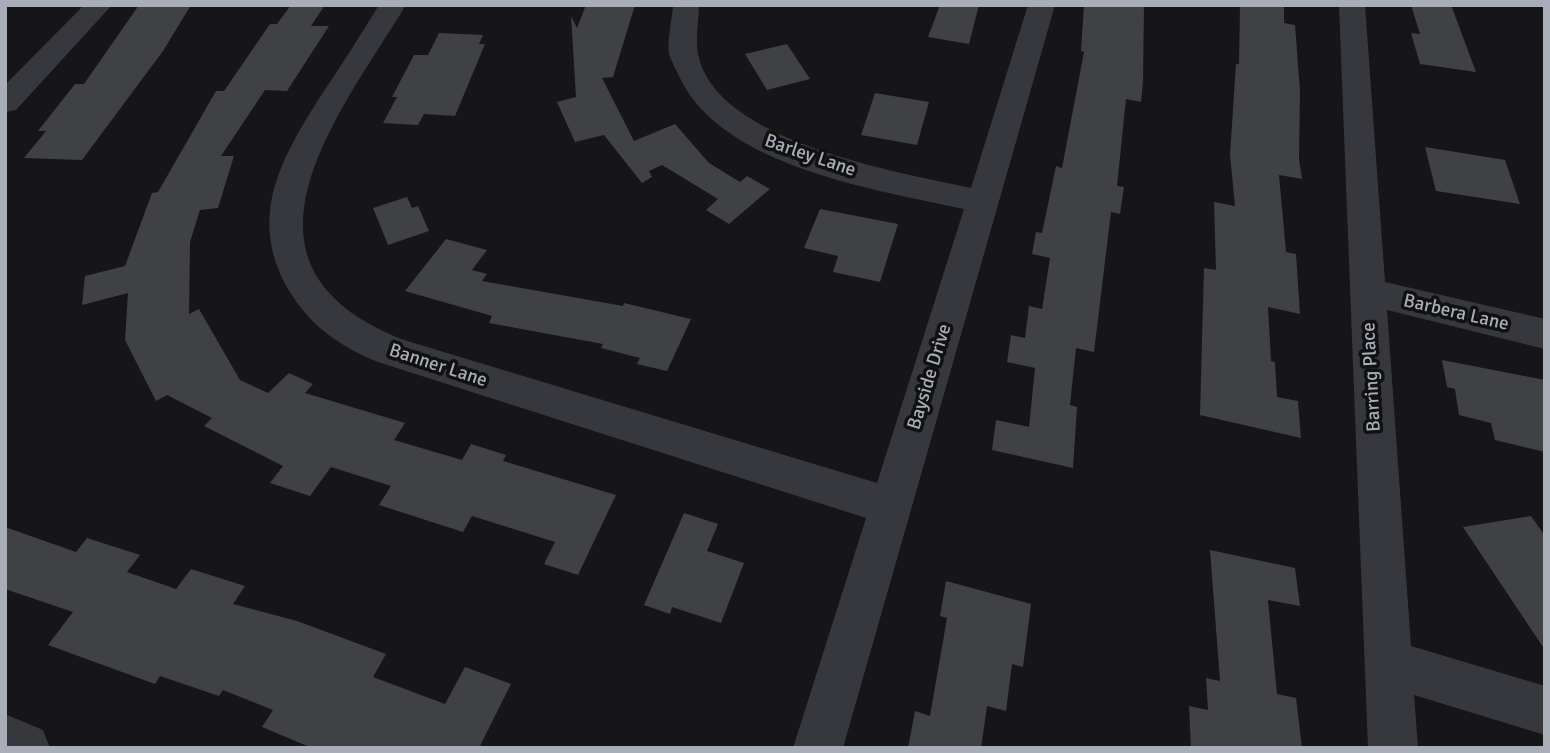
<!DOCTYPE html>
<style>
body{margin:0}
#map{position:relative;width:1550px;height:753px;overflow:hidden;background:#161618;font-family:Signika,sans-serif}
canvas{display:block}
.frame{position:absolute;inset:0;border:7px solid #a8adb8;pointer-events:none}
</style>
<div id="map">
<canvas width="1550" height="753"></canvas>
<div class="frame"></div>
</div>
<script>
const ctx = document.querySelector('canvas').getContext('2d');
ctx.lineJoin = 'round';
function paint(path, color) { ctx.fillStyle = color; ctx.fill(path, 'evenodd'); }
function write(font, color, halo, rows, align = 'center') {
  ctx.font = font + ' Signika,sans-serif'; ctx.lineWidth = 7; ctx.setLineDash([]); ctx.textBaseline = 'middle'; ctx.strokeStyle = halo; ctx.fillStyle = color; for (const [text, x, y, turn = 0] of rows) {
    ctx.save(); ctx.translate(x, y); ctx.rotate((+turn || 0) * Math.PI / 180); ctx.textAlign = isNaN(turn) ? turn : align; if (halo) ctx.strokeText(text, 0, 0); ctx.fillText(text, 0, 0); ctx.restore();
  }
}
paint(new Path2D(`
 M139,5H191L163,51L82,160L24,158L46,131H38L75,84H84Z
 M291,5H325L311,26H329L287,91L265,90L221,156H234L218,208L200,210L190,242L189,314L199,309L240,380L268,393L289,373L313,384L305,393L405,423L394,440L462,460L471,444L506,455L503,461L616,495L578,575L544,564L555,542L472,516L463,532L379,505L391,486L331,467L310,496L270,483L283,466L204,426L212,418L167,395L156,401L125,340L128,293L82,305L85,276L125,266L152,193L158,192L216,91H224L270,24H277Z
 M586,5H635L613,77L602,78L634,141L675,124L709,163L740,182L747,176L770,189L729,224L706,210L718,199L662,165L649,171L652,177L642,183L604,135L575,142L557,102L576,97L571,16L577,28Z
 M940,5H979L969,44L928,37Z
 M1084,5H1144L1143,81L1141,102L1126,99L1117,186L1124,187L1120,214L1111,212L1094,352L1076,348L1070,405L1077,407L1073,468L992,450L996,420L1029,427L1035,368L1007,362L1011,335L1025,338L1029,306L1042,309L1050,258L1032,254L1036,232L1042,233L1056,166L1062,168L1084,52L1081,51Z
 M1240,5H1284V23L1295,25L1300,91L1299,159L1302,179L1279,175L1286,252L1296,254L1300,314L1268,307L1271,361L1275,362L1277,397L1298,401L1301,438L1200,415L1204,268L1216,270L1214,202L1235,206L1230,155L1236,64H1239Z
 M1411,5H1451L1476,72L1420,64L1411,33L1420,34Z
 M439,33L483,35L479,44H485L455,116L424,114L418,125L383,123L397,97H392L414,55H428Z
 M787,44L810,79L767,90L745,54Z
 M875,93L929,102L917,145L861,135Z
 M1425,147L1505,160L1520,204L1436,191Z
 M407,197L412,208L418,206L429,231L388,245L373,208Z
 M820,209L898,224L880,282L833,272L838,256L804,248Z
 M446,239L487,250L472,270L487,274L482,281L623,306L624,303L691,319L667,371L637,364L640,358L601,348L603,344L489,323L492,316L405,291Z
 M1442,360L1545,380V452L1495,440L1491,423L1459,415L1455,389L1447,387Z
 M684,513L718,524L707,551L744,563L721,623L672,607L670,614L644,605Z
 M1531,516L1545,536V650L1463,527Z
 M5,527L76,552L87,538L140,555L127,572L176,589L191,569L245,586L233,604L297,621L386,654L373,677L445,704L465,667L511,684L479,748H312L262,727L273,710L223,690L219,696L160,676L155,684L48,645L73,612L5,589Z
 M1210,550L1295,568L1300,606L1268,600L1277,694L1296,698L1302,748H1191L1189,706L1208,710L1206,678L1220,681Z
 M946,581L1031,604L1023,667L1012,664L1006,711L987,706L981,748H908L915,711L930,716L947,618L940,616Z`), '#404145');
paint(new Path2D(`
 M84,5H112L16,110L5,112V85Z
 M379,5H406C337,118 215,266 404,340L877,483L964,209C877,190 722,167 680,78C677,71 671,61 669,54C667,39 672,20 673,5H699C699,20 695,39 698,54C715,142 898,172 971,188L1028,5H1055L843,748H793L866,518L378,362C339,346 309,325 288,289C246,215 283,155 324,91C343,63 361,34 379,5Z
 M1339,5H1365L1385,282L1545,319V349L1387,310L1411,646L1545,686V735L1414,695L1418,748H1368Z
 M5,714L43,730L50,748H5Z`), '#37383d');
write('19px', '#a8adb8', '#111113', [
 ["Barley Lane",810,156,19],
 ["Barbera Lane",1456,313,13],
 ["Banner Lane",438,366,18],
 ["Bayside Drive",930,377,-73],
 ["Barring Place",1372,377,-93]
]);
</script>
